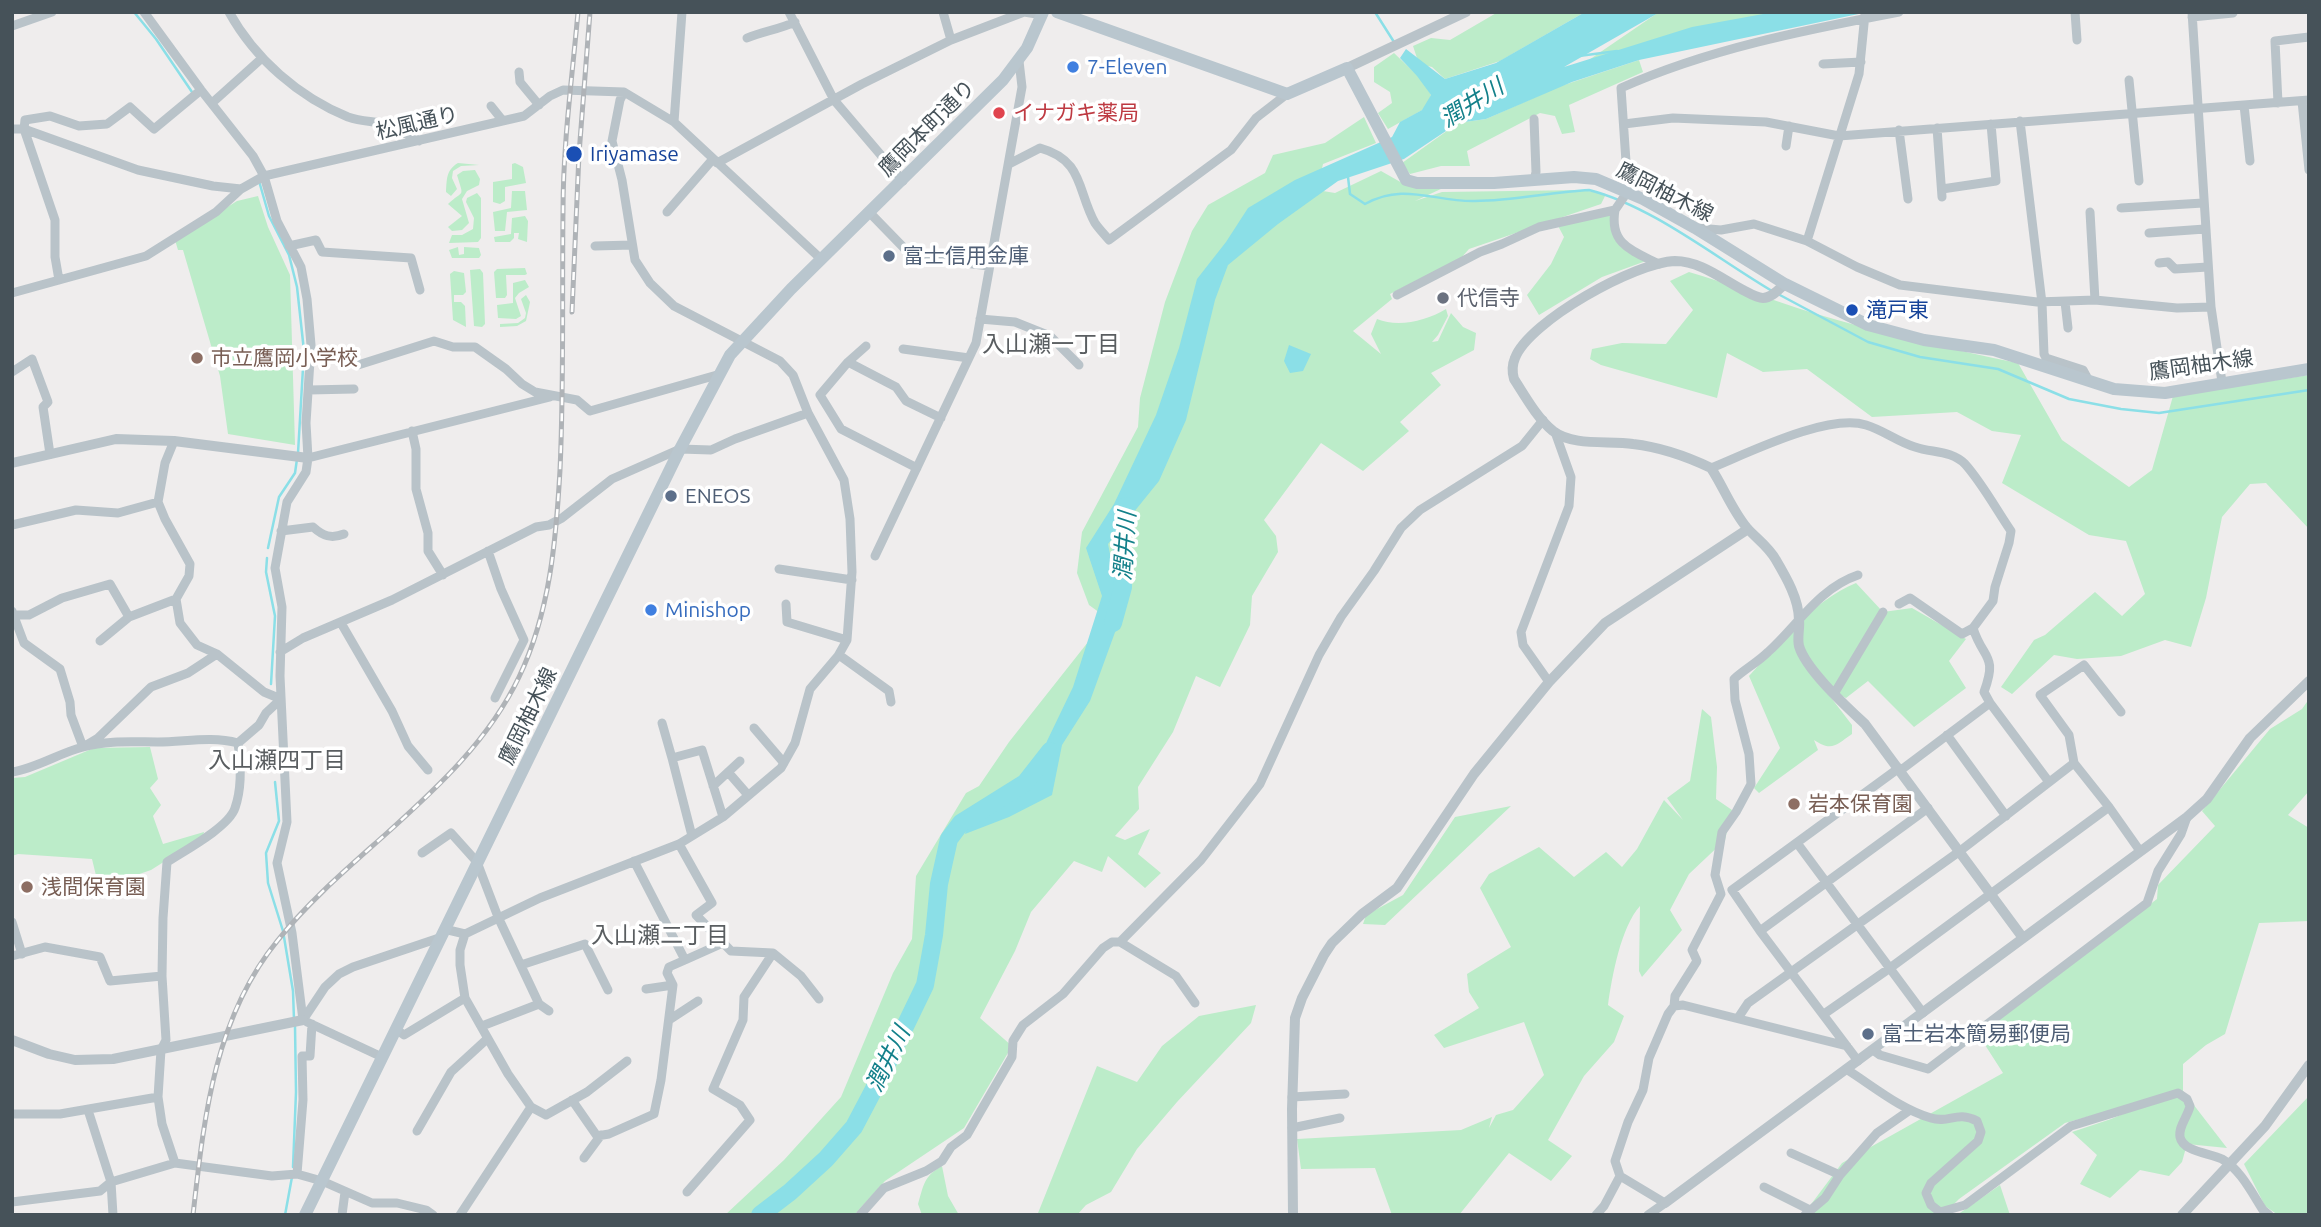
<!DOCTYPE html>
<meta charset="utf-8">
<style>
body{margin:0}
#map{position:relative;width:2321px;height:1227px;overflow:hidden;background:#efeded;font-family:Ubuntu,sans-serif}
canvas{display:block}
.frame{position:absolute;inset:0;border:14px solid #465259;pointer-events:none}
</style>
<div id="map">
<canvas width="2321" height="1227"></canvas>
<div class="frame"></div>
</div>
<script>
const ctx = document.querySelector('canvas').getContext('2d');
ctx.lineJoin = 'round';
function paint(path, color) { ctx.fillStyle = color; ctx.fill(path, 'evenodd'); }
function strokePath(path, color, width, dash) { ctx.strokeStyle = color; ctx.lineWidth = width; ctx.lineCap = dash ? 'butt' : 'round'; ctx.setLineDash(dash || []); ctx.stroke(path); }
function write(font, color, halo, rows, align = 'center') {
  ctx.font = font + ' Ubuntu,"Noto Sans JP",sans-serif'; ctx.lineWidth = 7; ctx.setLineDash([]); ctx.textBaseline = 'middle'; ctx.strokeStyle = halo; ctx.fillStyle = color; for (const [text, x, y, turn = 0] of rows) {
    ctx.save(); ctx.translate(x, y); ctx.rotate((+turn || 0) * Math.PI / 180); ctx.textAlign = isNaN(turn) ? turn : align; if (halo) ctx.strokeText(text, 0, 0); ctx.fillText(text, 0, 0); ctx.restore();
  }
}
paint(new Path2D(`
 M1498,12H1585L1500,61L1445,79L1432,67L1419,64L1413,46L1431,38L1450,40Z
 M1659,12H1791L1583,64Z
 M1394,53L1423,81L1431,95L1426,108L1388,129L1378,113L1392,103L1390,92L1374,82V67Z
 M1639,60L1643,72L1569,105L1575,132L1562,134L1555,116L1540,113L1467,151L1470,166H1441L1410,174L1402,163L1458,123L1486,119L1558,87Z
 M1364,117L1376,143L1323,164L1317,190L1335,193L1381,171L1404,184L1443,188L1415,201L1442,192L1582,190L1606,194L1601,204L1469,249L1461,258L1390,294L1392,299L1353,331L1381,354L1371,334L1377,319C1398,328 1426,321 1446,309L1448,316L1438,335L1432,342L1438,341L1451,313L1463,327L1476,333L1474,350L1431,373L1441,385L1400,422L1409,431L1363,471L1321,443L1264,520L1276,536L1278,552L1252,596L1250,625L1220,687L1196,676L1173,732L1138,787L1139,809L1115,836L1125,840L1150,829L1138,854L1161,873L1145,888L1108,856L1102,872L1074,861L1031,912L1015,951L980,1018L1012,1046L964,1128L885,1181L854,1215H725L784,1160L841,1097L893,973L912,939L916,876L966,793L979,786L1009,742L1107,618L1089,605L1077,573L1082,532L1138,427L1140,398L1165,302L1192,231L1208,205L1265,173L1273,155L1325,143Z
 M458,163L479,165L461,166L453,171L452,178L457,189L451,196L446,192C447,179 446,170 458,163Z
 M515,163L523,167L526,183L505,187V201L500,204L493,202V182L512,179V164Z
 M475,170L480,179L479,185L467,191L462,199L469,223L462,230L452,231L448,227L462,216L448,204C464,189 464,199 457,175L463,171Z
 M512,191H525L527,210L507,212L505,231H495L493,212L511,208Z
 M477,193L481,198V238L478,242L449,243L452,235H462L473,229L474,218L466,202L467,198Z
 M258,196L268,227L290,275L295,445L228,434L220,376L183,250H178L175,240L237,201Z
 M1610,211C1614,243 1618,246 1646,261L1602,277L1539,315L1527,295L1551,264L1564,237L1556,222Z
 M525,216L528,221L527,242L518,239L519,233H514V238L510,242H495L494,237L511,234L512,218Z
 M458,247L459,255L464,254V247L479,248L481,255L479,258H452L449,250Z
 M525,268L527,274L525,275H506L507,295L505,298H496L494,272L497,269Z
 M480,269L483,273L485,324L482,327L474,326L470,270Z
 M454,271L464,273L466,292L463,295H454V302H461L465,306L466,327L453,320L450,274Z
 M1689,272C1731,284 1771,300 1813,313C1880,333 1949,349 2018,363L2062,440L2129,487L2152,470L2173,396L2309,375V529L2266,483L2250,484L2222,517L2206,598L2191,647L2165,640L2121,656L2077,659L2054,655L2012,694L2001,687L2034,640L2045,635L2095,592L2122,616L2145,594L2126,541L2089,535L2002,483L2021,435L1992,431L1957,412L1872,417L1807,369L1763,372L1727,353L1717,398L1601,365L1590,359L1592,349L1622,343L1666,344L1693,310L1670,281Z
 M525,280L529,287L519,293L515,298L521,316L516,319L498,318L497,305L513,303V283Z
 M526,295L530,302L526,321L517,326L500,327V324L518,323L525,318L526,313L521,299Z
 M1856,583L1883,612L1912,608L1966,639L1949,661L1966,688L1914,727L1868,681L1846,698L1835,692L1829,695L1852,725V734C1836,745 1832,752 1814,740L1818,750L1759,793L1754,788L1780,748L1749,676C1781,641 1811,602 1856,583Z
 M2309,699V791L2288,815L2309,828V921L2259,923L2225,1034L2206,1045L2183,1064V1091L2227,1148L2187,1144L2182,1162L2169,1176L2140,1170L2110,1198L2080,1184L2097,1155L2072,1132L2111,1119L2170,1094L2065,1123L1959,1199L1943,1215H1803L1842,1163L2003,1073L1978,1034L2157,899L2158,885L2215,826L2202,811L2270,729L2302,709Z
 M1702,709L1711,717L1717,767L1716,799L1732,810L1725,840L1689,874L1670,910L1682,930L1642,977L1639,971L1640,906C1621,927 1612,976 1608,1005L1624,1016L1614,1042L1584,1076L1548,1140L1572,1156L1551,1181L1509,1153L1459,1215H1392L1375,1168L1301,1169L1297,1139L1461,1130L1492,1117L1489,1128L1496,1115L1513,1110L1544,1075L1524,1022L1444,1048L1434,1035L1479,1008L1469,992L1467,974L1511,947L1480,888L1489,874L1539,847L1574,877L1606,852L1622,867L1637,849L1664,800L1683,820L1667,798L1690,781Z
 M150,747L158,779L150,788L161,805L153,816L163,844L204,832L203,837L151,870L99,888L92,859L18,854L12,856V778L25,777L94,748Z
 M1511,806L1385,925L1363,924L1366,915L1403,895L1455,817Z
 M1256,1005L1251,1023L1177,1102L1137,1149L1111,1192L1086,1205L1077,1215H1039L1038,1213L1097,1066L1137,1082L1162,1046L1199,1016Z
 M2309,1096V1215H2278L2265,1206L2244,1164Z
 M942,1166L948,1196L959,1215H922L918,1204C924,1184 924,1176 942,1166Z
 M2000,1185L2010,1215H1957Z`), '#bcecc9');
paint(new Path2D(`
 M1585,12H1660L1564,67L1692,27L1774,12H1868L1639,60L1572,82L1486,119L1458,123L1404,159L1338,181L1278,224L1228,265L1215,300L1186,420L1159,481L1108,544L1122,613L1090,701L1062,745L1052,795L1009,817L965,834L972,806L1031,784L1047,741L1073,687L1102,596L1086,548L1114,504L1156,415L1179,348L1197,279L1226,242L1248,208L1295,180L1392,137L1400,122L1422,110L1431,95L1417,76L1400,58L1406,49L1445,79L1496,63Z
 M1289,345L1311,354L1303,371L1290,373L1284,361Z`), '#8bdfe7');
strokePath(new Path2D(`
 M134,12L156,39L192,92
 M1375,12L1394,42
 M1579,56L1617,51
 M1348,177L1350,194L1365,204C1404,182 1434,202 1475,201C1513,201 1551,192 1589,190C1652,206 1716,258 1772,291
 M259,181L269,216L289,255L297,287L304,351L298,453
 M1778,294L1868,342L1920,357L1998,369L2069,399L2121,409L2159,413L2309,390
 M268,548L279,497L295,473L297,459
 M267,558L266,572L275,616L271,684
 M275,782L279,821L266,853L268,883L283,931L293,991L294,1020
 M293,1167L296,1092L295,1026
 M285,1215L292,1177`), '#8bdfe7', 2.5);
strokePath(new Path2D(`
 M1113,623L1123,587L1121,524L1126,506
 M760,1215L790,1192L826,1159L854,1127L883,1072L925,985L934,935L939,884L949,839L961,823L1025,783L1050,751`), '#8bdfe7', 18);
strokePath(new Path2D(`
 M144,12L201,90L253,156L264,176L277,221L301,267L307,299L311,345L306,423L308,458L306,472L287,502L275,568L282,607L280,676L287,822L277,863L292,933L303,1020
 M229,12C255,59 299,97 348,117C360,121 368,121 380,123C393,125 407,135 419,141
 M789,12L834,100L903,181
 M943,12L951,40
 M2075,12L2077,40
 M2192,12L2211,307L2222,382
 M2192,17L2233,13
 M12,26L52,12
 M747,38C763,31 778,30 795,22
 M1823,64L1861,62
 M519,72L520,82L539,105
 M2129,80L2139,181
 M2302,101L2309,170
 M212,103L261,59
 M2278,103L2275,41L2309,37
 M2244,105L2250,161
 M491,106L503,121
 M2020,121L2042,303L2044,354L2046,358L2083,370L2089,381
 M674,122L682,12
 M1624,124L1673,118L1766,122L1839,136L2309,100
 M1937,128L1942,197
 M12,129H24L138,170L213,186L241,189L264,176L524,116L550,96L563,90L624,92L674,122L821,259
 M1899,130L1908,199
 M1786,146L1789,126
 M717,163L862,84L951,40L1024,12L1043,15
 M1009,164L1040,148C1084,160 1077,191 1095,223C1099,229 1105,235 1109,240L1231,150L1256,118L1287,94
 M1534,181L1536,172L1534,119
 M1942,189L1996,181L1991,124
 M2121,208L2203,203
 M1615,210C1609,245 1633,251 1659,264
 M667,212L713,159
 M869,212L904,248L916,257L989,266
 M2090,212L2095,300
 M1698,228L1721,230L1754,224L1807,241L1857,267L1900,285L2037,302L2095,300L2177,308L2211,307
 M2149,233L2205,229
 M1807,241L1859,74L1865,14
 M289,246L316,240L322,252L411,258L420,290
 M595,246L632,245
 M2159,263L2168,262L2175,269L2208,267
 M59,280L55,257V220L24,129L25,120L50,116L79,126L107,124L130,107L154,129L201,90
 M12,293L146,256L216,212L241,189
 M1397,295L1480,252L1502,244L1539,227L1615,210L1628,191L1621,88C1708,49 1805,30 1899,12
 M2065,302L2068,328
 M980,319L1015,322L1050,336L1079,365
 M903,349L969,358
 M310,355L337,359L358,365L434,341L453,347H475L506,369L522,384L535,392L577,400L590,411L717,375
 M848,362L866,346
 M12,372L32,359L48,402L43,407L50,454
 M309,390L354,389
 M412,431L416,449V489L428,533V551L443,575
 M308,458L550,397
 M917,468L841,429L820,395L848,362L896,387L906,401L941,418
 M1711,468C1748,453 1828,413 1866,425C1883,430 1898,442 1915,447C1932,453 1951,450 1965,464C1982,483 1996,509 2011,531L2009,543L1995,587L1993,601L1973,628C1983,660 1998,654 1984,692L1990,703L2049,782
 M12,525L76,510L118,513L158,502
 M281,531L313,527C323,536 331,539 344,534
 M488,551L501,589L524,640L495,698
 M875,556L976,343L1022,87L1019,61
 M779,569L852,580
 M786,604L787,622L847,640
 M1899,604L1910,598L1962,634L1973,628
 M12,611L24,643L60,669L70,702L71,715L83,747L98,738L151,687L188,673L217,654
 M12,615H29L62,598L110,584L129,617
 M341,623L392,711L408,746L428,770
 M100,641L129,617L176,599
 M280,652L303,638L392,600L536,527L549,525L562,518L612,479L680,449L711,450L735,439L808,413
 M839,655L889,691L891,702
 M1549,682L1523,645L1521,632L1569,506L1571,477L1555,432
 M1834,694L1883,612
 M2121,712L2084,665L2040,695L2069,735L2074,763L2109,807L2140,851
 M662,723L672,758L702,750L723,817
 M754,728L784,763
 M1947,735L2006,816
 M672,758L692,836
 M1901,770L1990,703
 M12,772C37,768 59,753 83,747C107,740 133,742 158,742C185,742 211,736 238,743
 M728,772L748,795
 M713,786L740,761
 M1797,843L1923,1013
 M679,844L712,903L696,915L731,951L773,953
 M422,853L451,833L477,862L498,917L539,1004L549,1011
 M12,922L22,954
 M444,929L465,934L540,898L679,844L723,817L781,768L795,743L810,689L838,656L847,640L852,572L850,519L844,480L808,413L793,375L780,361L674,306L650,283L635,260L622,180L612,141L620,100L624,92
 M1760,931L1928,808
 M1120,942L1201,860L1260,784L1319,655L1341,617L1374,571L1401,528L1420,510L1522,446L1543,420
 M12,956L45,947L100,957L110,981L162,976
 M685,960L723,943
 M521,965L585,944L608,990
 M646,989L673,985
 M1674,1006L1675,996L1697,961L1692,950L1721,894L1715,875L1722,832L1736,812L1751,784L1749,754L1735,700L1734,679C1745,669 1758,662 1768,652C1797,626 1819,588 1858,575
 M1824,1014L1890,968L2109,807
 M1738,1018L1748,1003L1960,851L2074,763
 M303,1020L325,987L339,974L353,967L439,938
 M669,1020L698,1001
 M307,1022L382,1057
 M482,1026L539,1004
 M396,1029L404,1035L465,998
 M1873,1050L1880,1055L1928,1069L2147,903L2158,871L2181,834L2187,817
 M1858,1061L1760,931L1732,890L1899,768
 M1846,1069C1873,1086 1900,1109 1931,1118C1949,1124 1957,1110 1977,1121L1981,1132L1978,1141L1931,1183L1926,1193L1931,1205L1940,1212L1965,1205L2071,1126L2178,1093L2187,1099L2190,1106C2188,1116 2178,1127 2180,1137C2183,1152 2210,1153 2222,1159C2240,1169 2252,1193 2263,1210L2269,1215
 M158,1097L162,1124L175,1163
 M1292,1097L1345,1094
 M572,1100L597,1136L609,1134L654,1114L661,1080L673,985L667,973L669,967L685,960L634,861
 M531,1107L546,1115L587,1092L627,1061
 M88,1110L111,1182L113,1215
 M12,1114H60L158,1097L161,1050L166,1040L162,976L163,918L167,862C184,851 229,827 235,808C242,788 241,764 238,743L259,725L266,713L281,699L264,692L217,654L197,645L180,623L176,599L189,576L190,564L165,519L158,502L165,463L174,441
 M1292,1128L1340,1118
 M417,1131L451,1072L487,1039
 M1791,1153L1840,1175
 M584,1158L601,1135
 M297,1174L303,1100L302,1056H310L312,1024
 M1764,1187L1810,1210
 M687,1192L750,1120L740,1105L713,1089L743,1020L744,997L773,953L801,976L819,999
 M12,1202L100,1191L111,1182L175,1163L272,1176L297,1174L322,1181L372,1203H397L426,1210L433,1215
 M342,1215L345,1192
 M460,1215L531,1107L508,1074L465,998L460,965V950L465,934
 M860,1215L884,1188L926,1171L942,1161L951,1147L967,1135L979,1114L1012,1057L1013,1041L1023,1025L1063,994L1103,948L1112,942H1120L1176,976L1195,1003
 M1596,1215L1604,1206L1620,1176
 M1648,1215L1665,1203L1620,1176L1615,1161L1628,1122L1643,1090L1649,1058L1668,1014L1674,1006L1683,1005L1847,1046
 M1805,1215L1825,1198L1840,1175L1877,1133L1910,1110`), '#b9c3c9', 9);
strokePath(new Path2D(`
 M1347,68L1466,12
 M1785,284C1779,289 1772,298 1763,298C1756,298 1749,293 1743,290C1722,279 1700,261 1675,261C1636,262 1529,321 1515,358C1512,365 1512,372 1514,379C1525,396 1537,418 1553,431C1574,447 1609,440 1633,444C1659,447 1688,457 1711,468C1724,488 1732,510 1747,528C1757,539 1769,547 1776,560C1786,577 1799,599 1799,620C1800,628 1797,638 1799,646C1806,670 1847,707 1865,724L2023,938
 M12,463L116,439L174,441L308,458
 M12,1040L49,1054L75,1060L113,1059L303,1020
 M1665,1203L2187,817L2207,799L2250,738L2309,681
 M1293,1215L1292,1109L1295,1018L1302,998L1324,955L1332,943L1362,914L1397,888L1474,774L1549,682L1605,623L1748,529
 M2182,1215L2265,1126L2309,1065`), '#b9c3c9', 10);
strokePath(new Path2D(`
 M1057,12L1287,94L1347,68L1406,180L1417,183H1494L1574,177L1596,179L1643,199L1695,228L1785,284L1868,325L1924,340L1994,350L2114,389L2165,393L2309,369
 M305,1215L680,449L730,355L791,289L1003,80L1027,48L1043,12`), '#b9c6ce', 12);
const rail = new Path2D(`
 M572,312L579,154L590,12
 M193,1215C204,1118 214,1018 278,940C310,900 349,867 387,833C438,787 489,740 519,677C550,612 556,541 560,470C564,383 562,297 563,211C563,144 572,79 578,12`);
strokePath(rail, '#afb3b7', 5);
strokePath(rail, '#fff', 2.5, [8]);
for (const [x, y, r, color] of [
 [1073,67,7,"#3f7fe0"],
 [999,113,7,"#e0444e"],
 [574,154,9,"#1a4fb4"],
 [889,256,7,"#5c6f8a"],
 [1443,298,7,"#6b7280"],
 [1852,310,7,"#1a4fb4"],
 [197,358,7,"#8d6e63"],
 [671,496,7,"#5c6f8a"],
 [651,610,7,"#3f7fe0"],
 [1794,804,7,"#8d6e63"],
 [27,887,7,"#8d6e63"],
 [1868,1034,7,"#5c6f8a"]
]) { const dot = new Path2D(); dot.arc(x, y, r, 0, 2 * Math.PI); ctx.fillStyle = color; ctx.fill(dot); strokePath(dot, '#fff', 2.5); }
write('21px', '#366cbe', '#fff', [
 ["7-Eleven",1087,67],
 ["Minishop",665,610]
], 'left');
write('21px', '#be3a42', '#fff', [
 ["イナガキ薬局",1013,113]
], 'left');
write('21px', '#465259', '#fff', [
 ["松風通り",417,123,-13],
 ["鷹岡本町通り",927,128,-45],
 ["鷹岡柚木線",1665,192,27],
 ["鷹岡柚木線",2201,365,-8],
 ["鷹岡柚木線",528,716,-64]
]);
write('21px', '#164399', '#fff', [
 ["Iriyamase",590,154],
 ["滝戸東",1866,310]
], 'left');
write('21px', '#4e5e75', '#fff', [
 ["富士信用金庫",903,256],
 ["ENEOS",685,496],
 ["富士岩本簡易郵便局",1882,1034]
], 'left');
write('21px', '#5b616d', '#fff', [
 ["代信寺",1457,298]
], 'left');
write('21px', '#785e54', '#fff', [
 ["市立鷹岡小学校",211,358],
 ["岩本保育園",1808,804],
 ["浅間保育園",41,887]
], 'left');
write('italic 23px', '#13808a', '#fff', [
 ["潤井川",1472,103,-32],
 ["潤井川",1125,546,-86],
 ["潤井川",888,1059,-64]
]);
write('23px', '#5a5e61', '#fff', [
 ["入山瀬一丁目",1051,344],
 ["入山瀬四丁目",277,760],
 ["入山瀬二丁目",660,935]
]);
</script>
